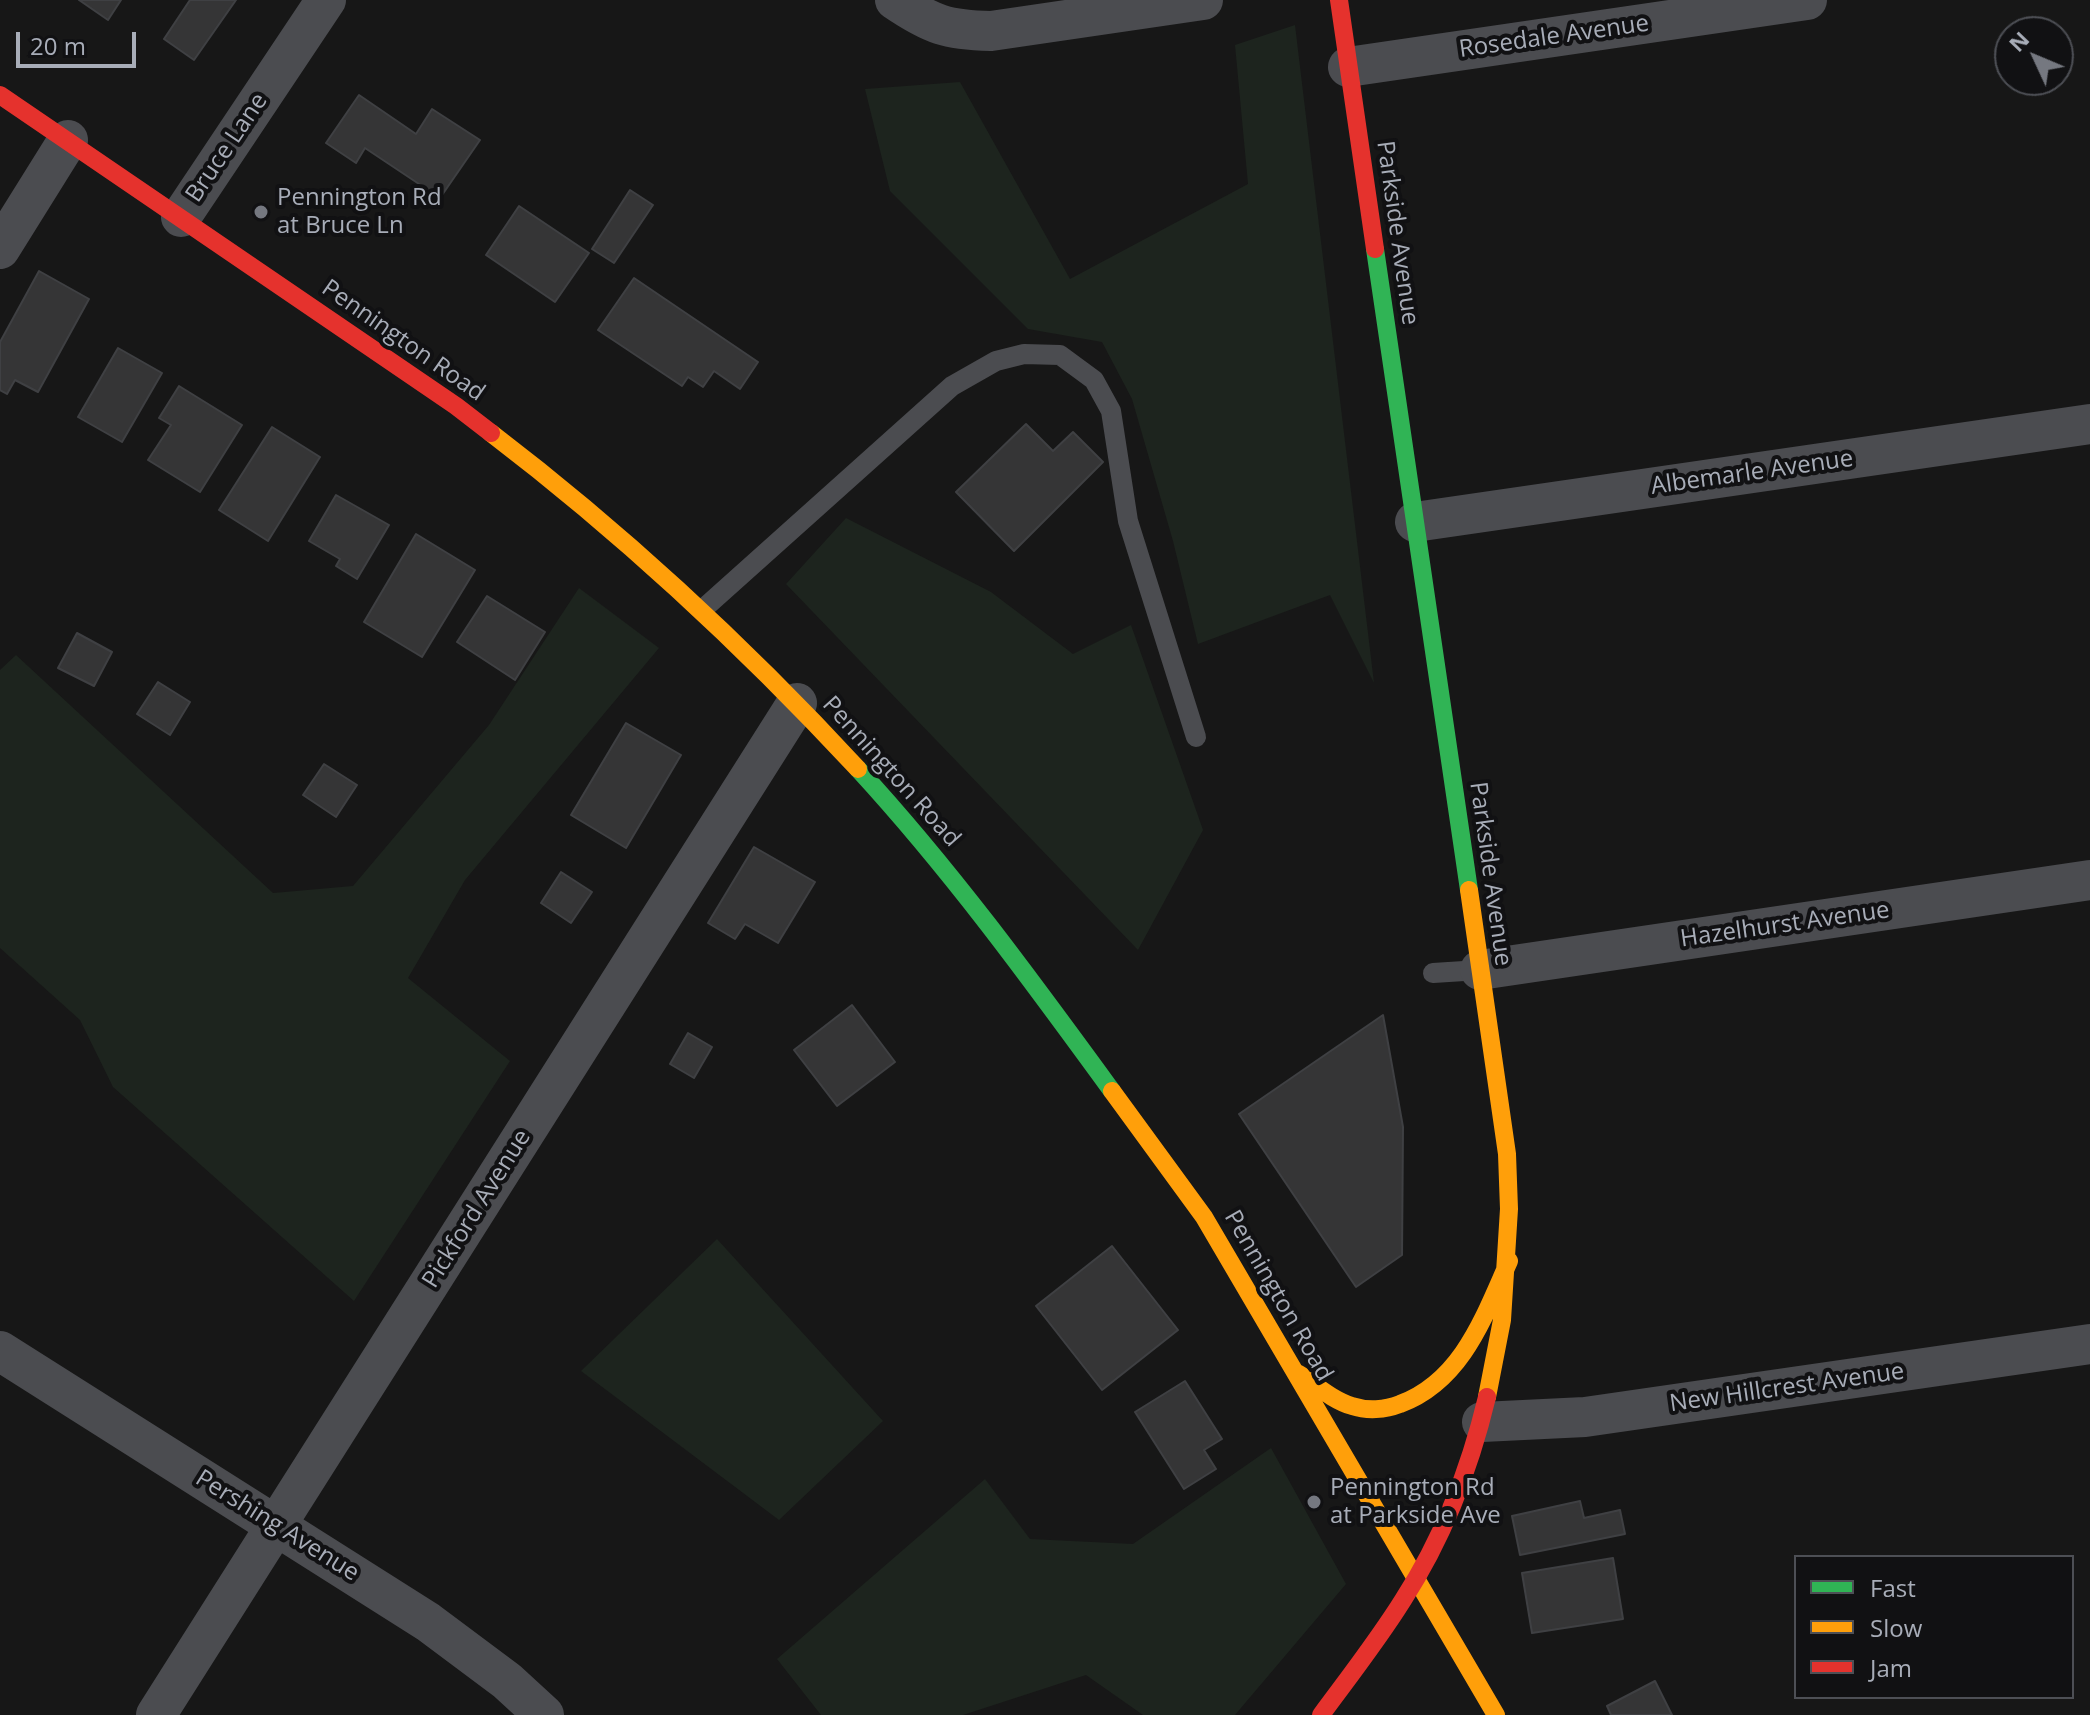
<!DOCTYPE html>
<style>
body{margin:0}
#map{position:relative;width:2090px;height:1715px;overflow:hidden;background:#171717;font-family:"Open Sans",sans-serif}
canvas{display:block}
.legend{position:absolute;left:1794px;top:1555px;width:280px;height:144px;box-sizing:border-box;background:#111113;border:2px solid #4d4f55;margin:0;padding:10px 14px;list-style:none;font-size:24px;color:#a8adb8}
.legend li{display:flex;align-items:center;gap:16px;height:40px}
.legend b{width:40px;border:2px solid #4d4f55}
.north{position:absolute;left:1994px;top:16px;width:80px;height:80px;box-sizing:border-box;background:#111113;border:2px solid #4d4f55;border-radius:50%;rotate:314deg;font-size:22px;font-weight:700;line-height:32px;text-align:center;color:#a8adb8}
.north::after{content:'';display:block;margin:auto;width:28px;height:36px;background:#757880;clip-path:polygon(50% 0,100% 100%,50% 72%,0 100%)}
.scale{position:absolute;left:16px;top:32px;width:120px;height:36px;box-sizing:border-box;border:4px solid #a8adb8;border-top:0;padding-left:10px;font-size:24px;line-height:28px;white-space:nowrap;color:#a8adb8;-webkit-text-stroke:6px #111113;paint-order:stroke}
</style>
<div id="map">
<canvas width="2090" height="1715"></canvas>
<ul class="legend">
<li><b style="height:10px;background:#30b455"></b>Fast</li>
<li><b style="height:10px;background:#ff9f0a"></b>Slow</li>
<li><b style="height:10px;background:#e5322d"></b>Jam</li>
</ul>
<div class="north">N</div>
<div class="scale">20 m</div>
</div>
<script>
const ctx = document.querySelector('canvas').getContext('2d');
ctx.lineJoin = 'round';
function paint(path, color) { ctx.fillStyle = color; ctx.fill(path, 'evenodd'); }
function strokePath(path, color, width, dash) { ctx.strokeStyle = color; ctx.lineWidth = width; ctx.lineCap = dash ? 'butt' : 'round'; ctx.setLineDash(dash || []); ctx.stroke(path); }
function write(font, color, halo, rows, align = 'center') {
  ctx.font = font + ' "Open Sans",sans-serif'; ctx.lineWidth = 8; ctx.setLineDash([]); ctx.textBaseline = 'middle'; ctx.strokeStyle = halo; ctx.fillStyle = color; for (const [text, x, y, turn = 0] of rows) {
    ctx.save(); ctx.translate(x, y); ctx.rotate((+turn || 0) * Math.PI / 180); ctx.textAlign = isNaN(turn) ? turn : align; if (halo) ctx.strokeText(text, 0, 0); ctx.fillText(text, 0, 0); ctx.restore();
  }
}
paint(new Path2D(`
 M1295,25L1374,683L1330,595L1198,644L1173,541L1132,399L1102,342L1028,329L890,191L865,89L960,82L1070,279L1248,184L1235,45Z
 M846,518L991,592L1073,654L1131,625L1203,830L1138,950L786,584Z
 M579,588L659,648L465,880L408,978L510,1061L354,1301L113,1087L80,1020L0,948V670L16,655L273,893L353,886L489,725Z
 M717,1239L883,1421L779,1520L581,1371Z
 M1271,1448L1346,1584L1235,1715H1143L1086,1675L963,1715H821L777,1659L985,1479L1030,1539L1133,1544Z`), '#1d241e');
const building = new Path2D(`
 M79,0H121L108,20Z
 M190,0H236L194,60L164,39Z
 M359,95L416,134L432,109L480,140L440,198L365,148L356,163L326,143Z
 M630,190L653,205L614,263L592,249Z
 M519,206L589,253L555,302L486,255Z
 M39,271L89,299L38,392L15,380L7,394L0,390V342Z
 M634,278L758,362L740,389L714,371L703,387L688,377L682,386L598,330Z
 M118,348L162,373L122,442L78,417Z
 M179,386L242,425L200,492L148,460L171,425L159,418Z
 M1026,424L1053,451L1073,432L1103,462L1014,551L956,492Z
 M272,427L320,457L268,541L219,510Z
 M336,495L389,525L357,579L336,566L340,559L309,541Z
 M416,534L475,570L422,657L364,622Z
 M487,596L545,632L515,680L457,642Z
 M77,633L112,652L94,686L58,668Z
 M158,682L190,702L170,735L137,714Z
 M626,723L681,755L626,848L571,815Z
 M324,764L357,785L336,817L303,795Z
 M754,847L815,882L778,943L745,924L735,939L708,923Z
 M561,872L592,892L571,923L541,903Z
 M852,1005L895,1062L837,1106L794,1050Z
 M1383,1015L1403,1127L1402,1255L1356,1287L1239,1114Z
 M688,1033L712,1047L694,1078L670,1064Z
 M1112,1246L1178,1330L1102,1390L1036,1306Z
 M1185,1381L1222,1439L1204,1450L1216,1469L1184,1489L1135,1412Z
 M1580,1501L1584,1518L1620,1510L1625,1534L1520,1555L1512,1516Z
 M1613,1558L1623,1619L1532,1633L1522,1573Z
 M1655,1681L1672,1715H1611L1607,1706Z`);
paint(building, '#353536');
strokePath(building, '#3f4043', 2);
strokePath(new Path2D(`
 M702,610L952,386L996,361L1024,354L1060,355L1094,380L1111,411L1128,521L1196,737
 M1433,973L1480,970`), '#4b4c50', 20);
strokePath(new Path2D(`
 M895,0C932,25 947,30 991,31L1203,0
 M1348,67L1807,0
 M181,217L326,0
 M0,249L68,140
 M1415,522L2090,424
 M1480,970L2090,880
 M0,1351L428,1622L507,1681L544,1715
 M1482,1422L1585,1417L2090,1344
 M156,1715L797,703`), '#4b4c50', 40);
strokePath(new Path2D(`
 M1375,249L1469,890
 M858,769C951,870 1031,980 1112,1091`), '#30b455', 18);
strokePath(new Path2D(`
 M491,433C626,536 743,645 858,769
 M1469,890L1507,1154L1509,1209L1502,1320L1487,1397
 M1112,1091L1204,1217L1496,1715
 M1299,1374C1316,1385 1332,1400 1352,1406C1367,1411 1385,1410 1400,1404C1462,1381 1484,1317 1509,1261`), '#ff9f0a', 18);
strokePath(new Path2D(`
 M1339,0L1375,249
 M0,95L456,406L491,433
 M1321,1715C1349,1677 1378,1640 1403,1600C1443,1538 1470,1468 1487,1397`), '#e5322d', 18);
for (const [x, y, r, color] of [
 [261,212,8,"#757880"],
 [1314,1502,8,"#757880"]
]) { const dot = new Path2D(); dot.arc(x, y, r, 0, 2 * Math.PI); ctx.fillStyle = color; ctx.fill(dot); strokePath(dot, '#111113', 3); }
write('24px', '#a8adb8', '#111113', [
 ["Rosedale Avenue",1554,37,-8],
 ["Bruce Lane",227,148,-56],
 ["Parkside Avenue",1397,233,82],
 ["Pennington Road",403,341,35],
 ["Albemarle Avenue",1752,473,-8],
 ["Pennington Road",891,772,48],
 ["Parkside Avenue",1490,874,82],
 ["Hazelhurst Avenue",1785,925,-8],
 ["Pickford Avenue",477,1209,-58],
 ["Pennington Road",1278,1296,60],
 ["New Hillcrest Avenue",1787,1388,-8],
 ["Pershing Avenue",277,1526,32]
]);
write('24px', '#a8adb8', '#111113', [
 ["Pennington Rd",277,198],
 ["at Bruce Ln",277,226],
 ["Pennington Rd",1330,1488],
 ["at Parkside Ave",1330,1516]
], 'left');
</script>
